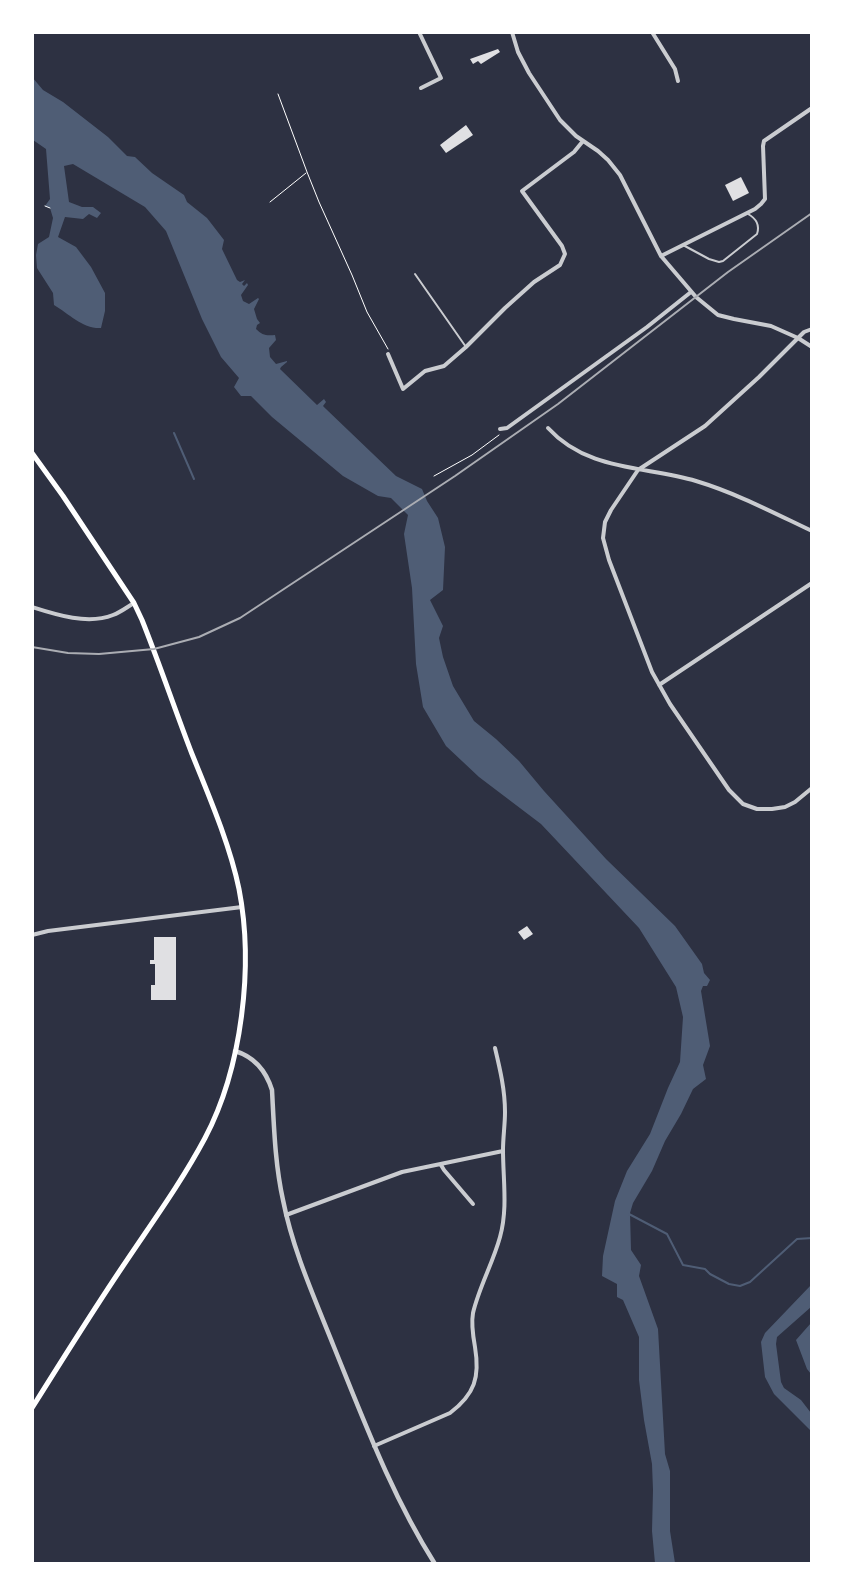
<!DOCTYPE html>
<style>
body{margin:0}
#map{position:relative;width:844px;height:1596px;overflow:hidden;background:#2d3142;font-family:Arial,sans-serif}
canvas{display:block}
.frame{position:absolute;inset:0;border:34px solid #fff;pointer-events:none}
</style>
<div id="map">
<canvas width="844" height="1596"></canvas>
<div class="frame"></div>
</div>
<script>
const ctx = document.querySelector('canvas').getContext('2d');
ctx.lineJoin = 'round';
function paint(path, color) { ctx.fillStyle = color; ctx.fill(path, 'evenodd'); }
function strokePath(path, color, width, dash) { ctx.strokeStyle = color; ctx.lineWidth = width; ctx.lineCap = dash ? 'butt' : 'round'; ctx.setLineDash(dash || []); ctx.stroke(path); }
paint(new Path2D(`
 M32,77L43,90L63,102L108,137L127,156L135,157L152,173L184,195L187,202L207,218L224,240L222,249L237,280L240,282L245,280L242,284L244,286L247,283L248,285L241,295L243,301L249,304L258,298L259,299L254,309L257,319L260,323L257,325L256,329C262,335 266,336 275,335L276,340L269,348L270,357L276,364L287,361V362L281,367L280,369L317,405L324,399L326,402L323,406L326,409L396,476L422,489L427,501L438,518L445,547L443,590L430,600L443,626L439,638L443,657L453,686L474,721L496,739L519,761L544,791L606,859L675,926L702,964L704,973L710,980L707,986H703L701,991L710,1046L703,1065L706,1079L693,1089L681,1114L665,1141L652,1171L633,1203L630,1213L631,1250L641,1265L639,1276L658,1329L665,1454L670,1471V1531L675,1563H655L652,1531L653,1490L652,1464L644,1420L639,1380V1337L623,1300L617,1297V1284L602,1276L603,1256L615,1201L627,1171L650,1134L668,1088L680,1062L683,1017L676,987L639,928L541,824L479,777L446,746L423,707L416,664L412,588L404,534L408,515L391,498L378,496L343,476L272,417L251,396H241L234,387L239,378L221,357L202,319L166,231L145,207L73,164L64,166L69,202L82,207H93L101,213L97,218L89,214L83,219L65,217L58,237L76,247L91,267L105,293V311L101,328C83,329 69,314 54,305L53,293L37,268L36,255L38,244L49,237L53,218L50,208L45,206L50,199L46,149L33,140Z
 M811,1285V1307L777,1337L776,1344L781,1382L784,1388L801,1400L811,1413V1431L774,1394L765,1377L761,1342L765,1333Z
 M811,1323V1374L807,1369L796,1340Z`), '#4f5d75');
strokePath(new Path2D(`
 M174,433L194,479
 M629,1214L667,1234L683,1265L705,1269L710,1274L729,1284L740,1286L750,1282L797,1239L812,1238`), '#4f5d75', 2);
paint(new Path2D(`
 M498,49L500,52L481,64L478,61L473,64L470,59Z
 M466,125L473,135L446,153L440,145Z
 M741,177L749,193L733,201L725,185Z
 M527,926L533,934L524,940L518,932Z
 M154,937H176V1000H151V985H155V964H150V960H154Z`), '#e0e0e3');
strokePath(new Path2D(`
 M278,94L307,172L319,202L352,275L367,312L388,349
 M270,202L306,173
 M45,206L50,208
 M434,476L472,455L499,435`), '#fff', 1);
strokePath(new Path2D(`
 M683,245L709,259L719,262L723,261L757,234C760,225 757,219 748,214
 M415,274L466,347`), '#caccd0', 2);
strokePath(new Path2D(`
 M419,32L441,78L421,88
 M512,32L518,52L529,73L560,120L576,136L598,151L608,160L620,175L661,256L696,297L718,315L734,319L771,326L798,338L812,347
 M652,32L675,69L678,81
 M661,256L755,209L761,204L765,199L763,146L764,141L812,108
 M812,329L804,332L759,377L705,426L638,470L611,510L605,522L603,538L609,560L652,672L670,704L729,790L743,804L757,809H772L785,807L795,802L812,788
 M388,354L403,389L425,371L444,366L466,347L505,308L534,282L560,265L565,254L562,246L522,191L574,152L583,141
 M548,428C587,471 644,466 696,481C736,493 774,513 812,531
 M500,429L507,428L647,327L691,292
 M32,607C57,615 88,625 113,615C121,612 127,607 134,603
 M659,685L812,583
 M32,935L48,931L242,907
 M441,1165L444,1170L473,1204
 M286,1215L402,1172L503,1151
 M374,1446L450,1413C475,1394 480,1377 475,1347C473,1336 471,1324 473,1313C479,1287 493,1263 500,1237C508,1208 503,1180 503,1150C503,1137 505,1125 505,1112C505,1090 500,1069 495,1048`), '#caccd0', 4);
strokePath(new Path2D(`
 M235,1051C255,1057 266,1071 272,1090C274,1127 275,1164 283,1200C293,1251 315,1299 334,1347C364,1421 392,1496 435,1564`), '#caccd0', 4.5);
strokePath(new Path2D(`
 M32,453L63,496L134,603L142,620C160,665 175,710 192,754C209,796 230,845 239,889C254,966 242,1068 205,1138C181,1183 151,1224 123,1266C92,1312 62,1360 32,1408`), '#fff', 5);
strokePath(new Path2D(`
 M32,647L68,653L99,654L154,649L199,637L240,618L455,476L558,404L728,272L812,213`), '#abadb3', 2);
</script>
